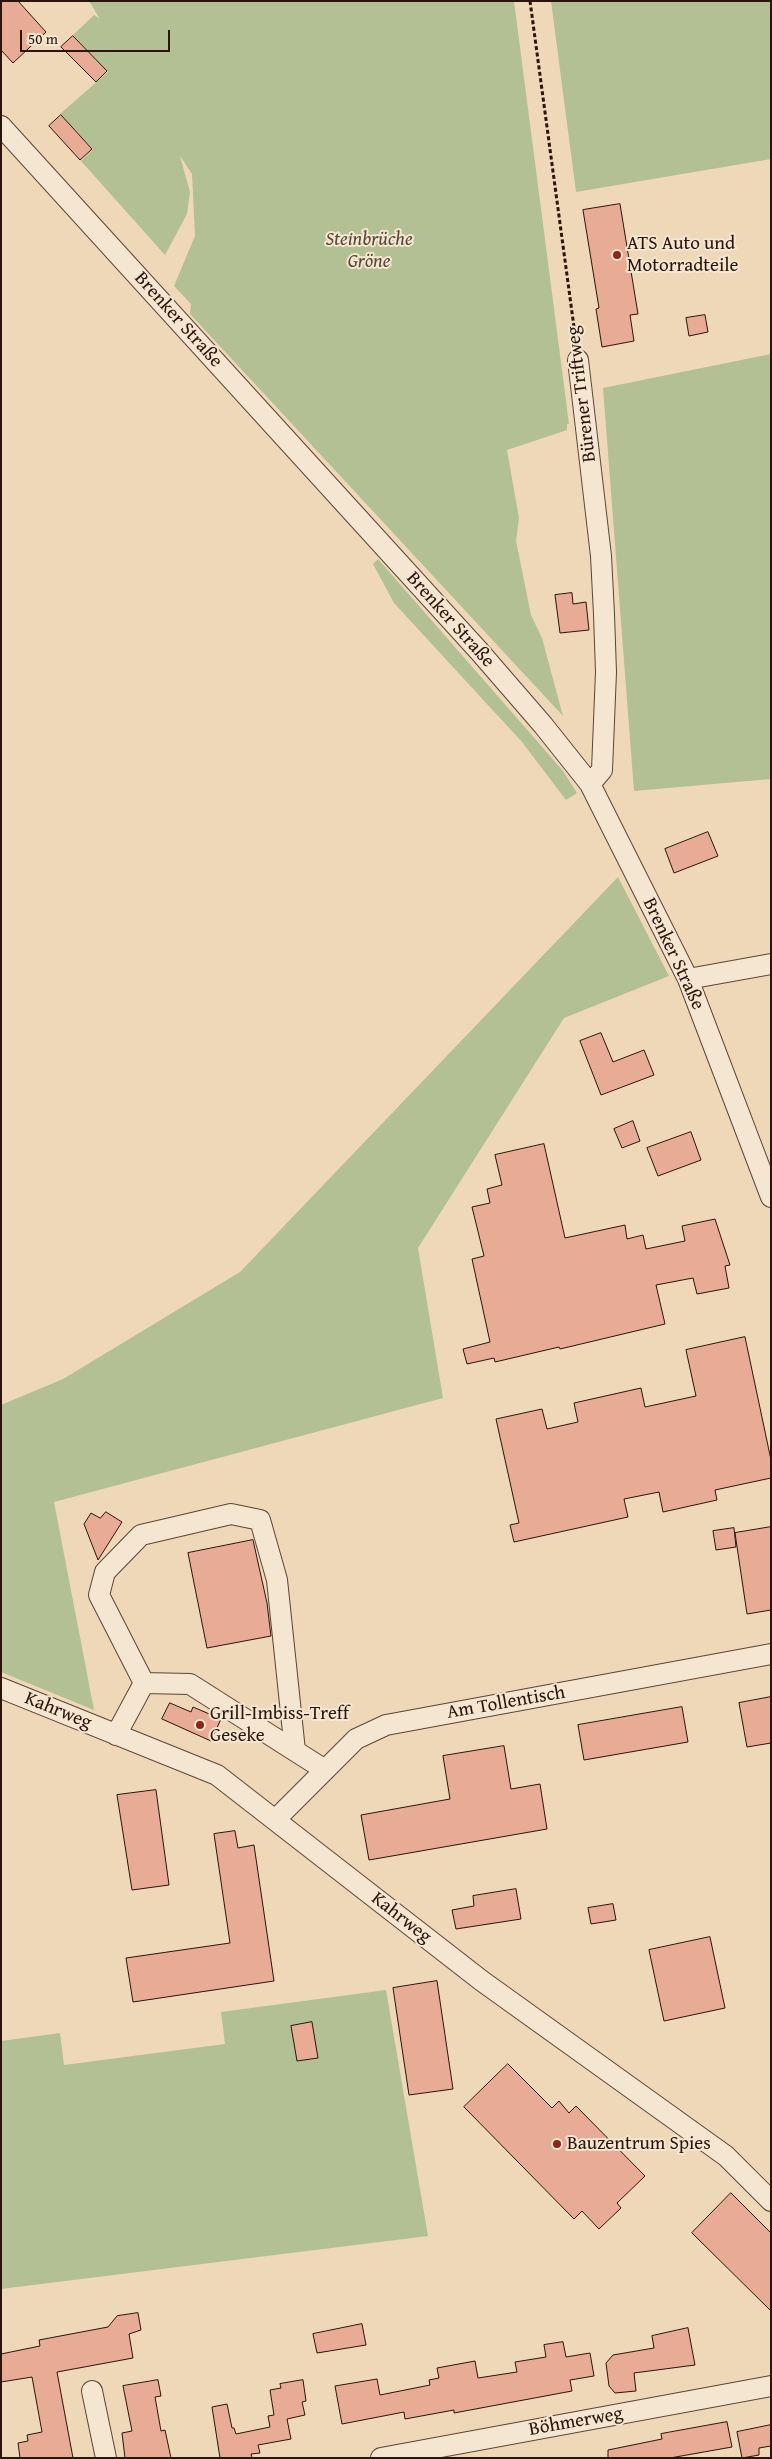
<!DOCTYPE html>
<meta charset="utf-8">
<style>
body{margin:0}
#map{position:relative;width:772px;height:2459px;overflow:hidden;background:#eed8b8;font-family:"Gentium Book Plus",serif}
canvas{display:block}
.frame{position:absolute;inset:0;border:2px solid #2b140a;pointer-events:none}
.scale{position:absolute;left:20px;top:30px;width:150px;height:22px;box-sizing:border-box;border:2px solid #2b140a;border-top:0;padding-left:6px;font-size:15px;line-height:18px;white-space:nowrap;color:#2b140a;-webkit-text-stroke:4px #f4e6d1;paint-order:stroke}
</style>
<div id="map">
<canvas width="772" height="2459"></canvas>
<div class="frame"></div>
<div class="scale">50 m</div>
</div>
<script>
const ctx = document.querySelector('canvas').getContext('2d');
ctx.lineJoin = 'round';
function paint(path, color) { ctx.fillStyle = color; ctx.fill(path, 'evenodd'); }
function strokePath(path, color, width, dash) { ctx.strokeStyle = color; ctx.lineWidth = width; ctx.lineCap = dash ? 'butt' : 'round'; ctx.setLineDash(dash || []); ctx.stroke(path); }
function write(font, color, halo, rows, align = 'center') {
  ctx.font = font + ' "Gentium Book Plus",serif'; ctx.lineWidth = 4; ctx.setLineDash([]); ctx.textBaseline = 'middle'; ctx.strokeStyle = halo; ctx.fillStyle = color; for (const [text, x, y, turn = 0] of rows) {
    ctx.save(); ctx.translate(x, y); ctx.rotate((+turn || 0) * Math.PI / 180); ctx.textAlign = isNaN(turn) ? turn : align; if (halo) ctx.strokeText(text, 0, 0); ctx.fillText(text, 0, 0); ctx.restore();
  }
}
paint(new Path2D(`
 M89,1H514L569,424H567V430L507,450L519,518L516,541L531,615L542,638L563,716L190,314L191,304L174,286L195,236L192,174L180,156L190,192L187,214L165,255L81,161L93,149L60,114L108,72L73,35L94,15L100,19Z
 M551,1H771V159L576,192Z
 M771,354V779L634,791L603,388Z
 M378,559L530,733L563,771L577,793L566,800L522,742L394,603L373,564Z
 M618,877L669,976L564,1018L418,1248L443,1398L54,1502L94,1710L1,1672V1405L63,1379L240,1272Z
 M386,1990L428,2236L1,2289V2041L60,2033L64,2065L225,2044L221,2012Z`), '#b3c094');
const building = new Path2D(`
 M1,1H18L46,32L13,63L1,50Z
 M73,36L107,71L96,82L61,47Z
 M61,115L92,149L80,160L49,126Z
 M620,204L638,314L630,315L634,341L602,347L596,309L599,308L583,210Z
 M705,315L708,332L689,336L686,318Z
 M572,593L573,604L586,602L589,630L560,633L555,595Z
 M708,832L718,856L674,873L665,849Z
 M601,1033L613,1062L644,1050L654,1075L601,1095L580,1041Z
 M633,1121L640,1141L622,1148L614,1129Z
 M691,1132L701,1160L658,1176L647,1148Z
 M544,1144L565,1238L625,1225L627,1239L643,1235L646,1249L685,1241L682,1226L715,1219L730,1265L725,1266L729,1288L697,1294L693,1278L656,1285L665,1324L560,1349L559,1347L495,1362L494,1358L467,1364L463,1349L490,1342L472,1259L484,1256L472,1207L490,1203L487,1189L502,1185L495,1155Z
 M745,1337L771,1460V1478L715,1490L717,1500L663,1512L659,1492L624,1499L628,1517L514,1542L510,1525L519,1523L496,1419L542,1409L547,1429L578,1422L574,1403L641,1388L645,1407L696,1396L686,1350Z
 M106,1512L122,1522L98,1560L84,1524L91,1513L100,1518Z
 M771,1527V1610L747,1614L735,1533Z
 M734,1528L736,1547L716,1550L713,1531Z
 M253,1540L267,1603L271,1636L207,1648L188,1553Z
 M771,1697V1743L747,1747L739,1703Z
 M170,1703L191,1712L193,1707L221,1719L211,1741L162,1719Z
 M682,1707L688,1742L584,1760L578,1725Z
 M504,1746L511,1789L540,1784L547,1829L369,1860L361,1815L450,1799L443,1756Z
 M156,1790L169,1885L132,1890L117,1795Z
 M235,1831L238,1848L254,1845L274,1981L133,2002L126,1958L230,1943L214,1834Z
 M516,1889L521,1919L456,1929L452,1910L474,1906L473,1896Z
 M613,1904L616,1920L591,1924L588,1908Z
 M710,1937L725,2008L664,2021L649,1950Z
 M437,1981L453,2089L409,2095L393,1988Z
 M312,2022L318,2058L297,2061L291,2026Z
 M508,2064L552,2108L559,2101L569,2113L576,2106L645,2176L617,2203L621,2208L599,2229L582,2211L574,2219L464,2107Z
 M731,2193L771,2233V2311L692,2233Z
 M138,2313L141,2330L129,2334L133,2358L57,2372L73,2458H20L18,2443L28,2441L27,2435L42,2432L32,2377L1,2382V2354L40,2346L39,2340L108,2327L117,2316Z
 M362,2324L366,2345L317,2353L313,2334Z
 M688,2328L695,2365L634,2373L636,2391L615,2393L609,2386L606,2363L613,2355L654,2348L652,2336Z
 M563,2342L566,2357L590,2353L594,2376L570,2380L572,2391L454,2413V2410L405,2419L404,2412L342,2424L335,2386L377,2379L380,2395L430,2385L429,2380L439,2378L437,2368L475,2361L478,2378L517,2372L515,2362L546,2357L544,2345Z
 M158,2380L161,2396L155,2397L161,2431L165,2430L171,2458H125L122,2433L132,2431L123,2386Z
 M303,2380L306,2401L302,2402L305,2415L287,2419L291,2439L258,2445L260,2453L251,2454L252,2458H220L212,2407L227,2404L232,2428H234L236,2434L270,2427L268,2416L274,2415L270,2390L281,2388L280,2384Z
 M727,2422L732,2447L670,2458H608V2450L662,2439L661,2434Z
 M771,2425V2446L759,2448V2455L742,2458L737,2432Z`);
paint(building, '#e8ab95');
strokePath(building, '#2b140a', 1);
const minor = new Path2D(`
 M1,126L479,651L543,725L590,784L688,979L771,1197
 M578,360L601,556L604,614L606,672L602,770L590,784
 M688,979L771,964
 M144,1683L99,1595L105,1572L141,1535L231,1514L260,1520L277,1580L295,1751
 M1,1688L217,1775L482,1981L726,2156L771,2201
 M116,1735L144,1683L190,1684L325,1770
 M275,1820L356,1739L386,1725L771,1654
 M92,2391L106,2458
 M381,2458L771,2386`);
strokePath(minor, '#5c4536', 22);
strokePath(new Path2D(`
 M530,1L576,342`), '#2b140a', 3, [4, 2.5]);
strokePath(minor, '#f4e6d1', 20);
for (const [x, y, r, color] of [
 [617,255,5,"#8f2418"],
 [200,1725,5,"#8f2418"],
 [557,2144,5,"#8f2418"]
]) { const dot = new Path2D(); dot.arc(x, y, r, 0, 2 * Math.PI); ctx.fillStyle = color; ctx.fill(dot); strokePath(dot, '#f4e6d1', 2); }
write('italic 19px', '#544833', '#f4e6d1', [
 ["Steinbrüche",369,240],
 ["Gröne",369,262]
]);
write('19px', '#2b140a', '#f4e6d1', [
 ["ATS Auto und",627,244],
 ["Motorradteile",627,266],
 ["Grill-Imbiss-Treff",210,1714],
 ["Geseke",210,1736],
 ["Bauzentrum Spies",567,2144]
], 'left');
write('19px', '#2b140a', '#f4e6d1', [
 ["Brenker Straße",178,320,48],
 ["Bürener Triftweg",582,394,-97],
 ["Brenker Straße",450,620,48],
 ["Brenker Straße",673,954,65],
 ["Am Tollentisch",506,1703,-10],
 ["Kahrweg",58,1711,22],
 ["Kahrweg",401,1918,38],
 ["Böhmerweg",576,2422,-10]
]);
</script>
